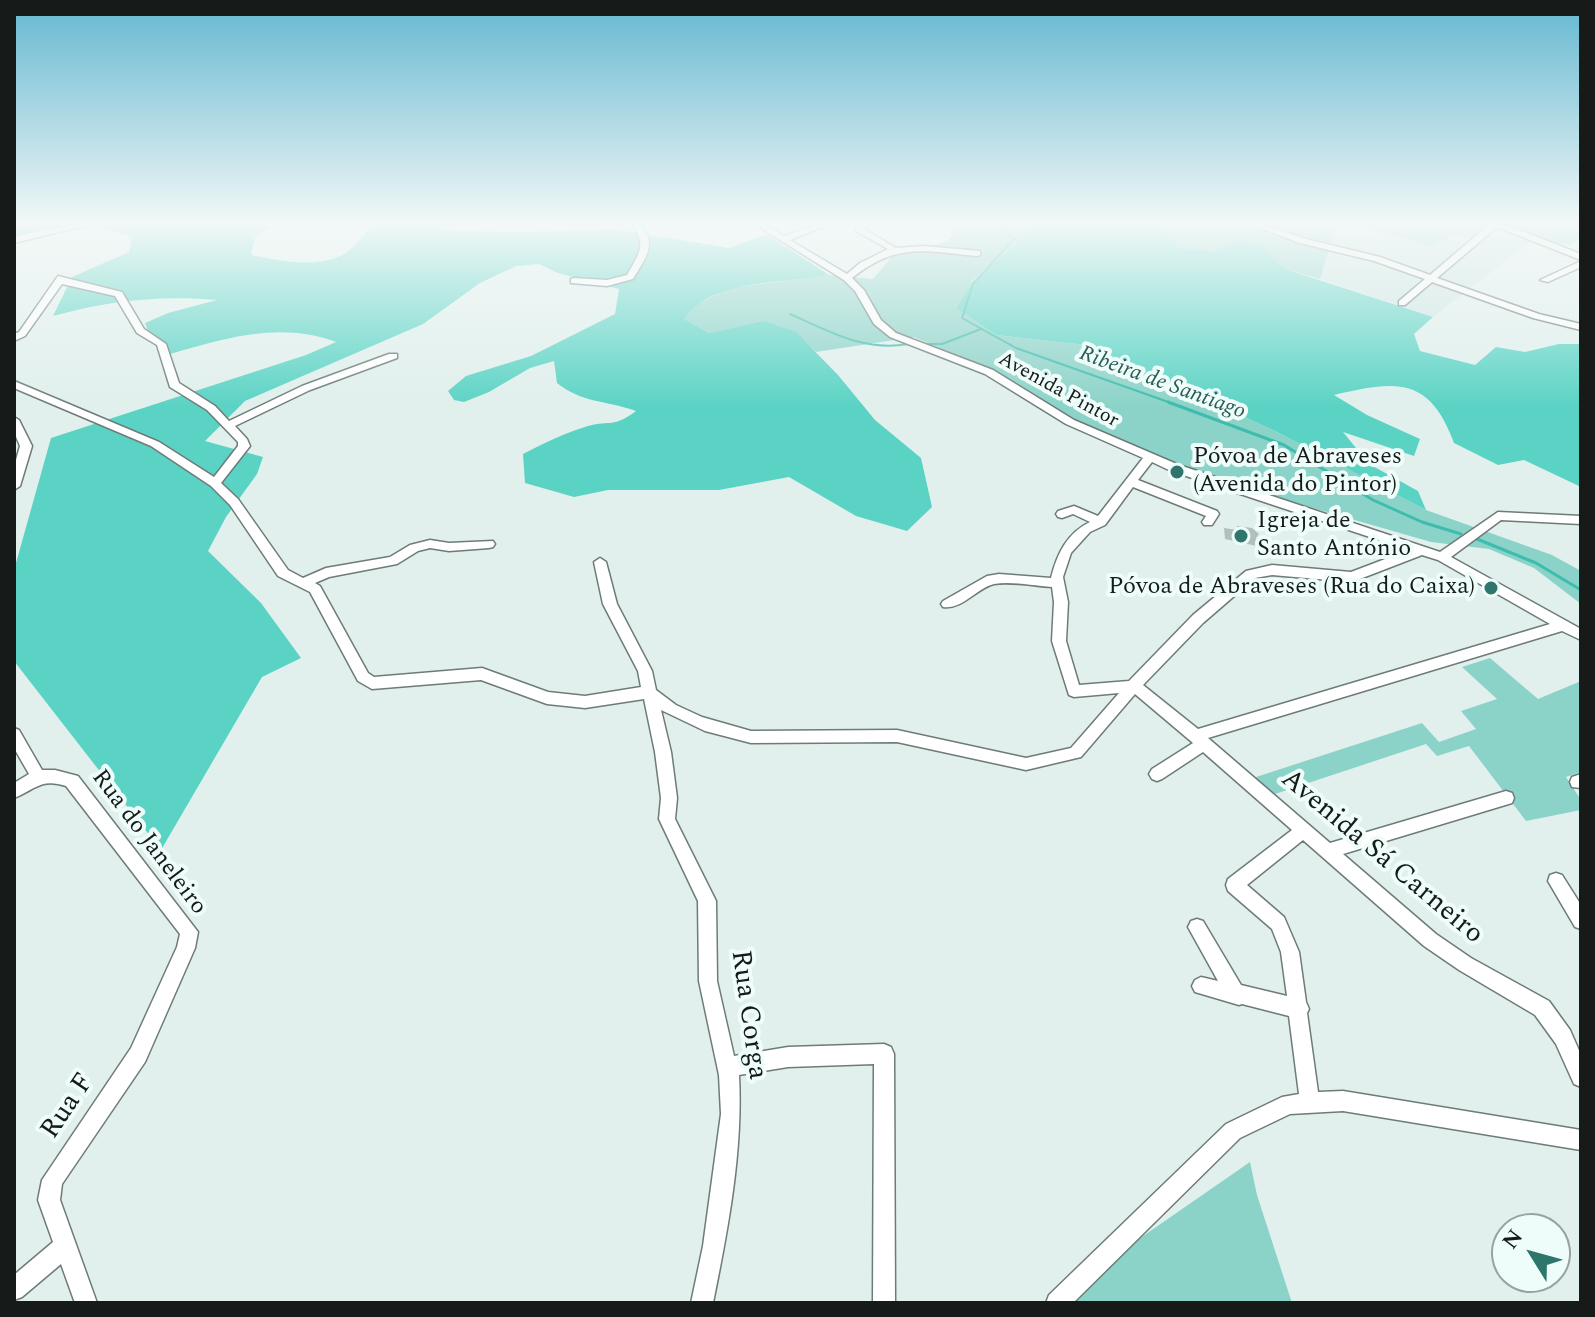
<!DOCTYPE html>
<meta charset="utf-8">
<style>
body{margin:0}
#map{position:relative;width:1595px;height:1317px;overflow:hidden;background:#e1f0ed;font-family:Spectral,serif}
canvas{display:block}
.frame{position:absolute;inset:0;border:16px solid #161b1a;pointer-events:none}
.north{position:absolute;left:1491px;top:1213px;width:80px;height:80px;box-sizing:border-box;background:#effdfa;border:2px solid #98a3a0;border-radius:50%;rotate:307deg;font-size:22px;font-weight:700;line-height:32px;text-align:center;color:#161b1a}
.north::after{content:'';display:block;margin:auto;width:28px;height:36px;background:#2e756c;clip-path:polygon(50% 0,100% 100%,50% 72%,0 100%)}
</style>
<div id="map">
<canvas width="1595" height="1317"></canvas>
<div class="frame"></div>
<div class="north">N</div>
</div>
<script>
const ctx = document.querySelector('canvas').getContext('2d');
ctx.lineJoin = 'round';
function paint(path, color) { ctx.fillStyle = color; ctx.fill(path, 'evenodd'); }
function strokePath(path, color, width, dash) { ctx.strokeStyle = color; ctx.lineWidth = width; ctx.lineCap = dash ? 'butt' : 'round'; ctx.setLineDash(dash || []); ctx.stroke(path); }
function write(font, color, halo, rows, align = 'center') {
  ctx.font = font + ' Spectral,serif'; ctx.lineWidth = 8; ctx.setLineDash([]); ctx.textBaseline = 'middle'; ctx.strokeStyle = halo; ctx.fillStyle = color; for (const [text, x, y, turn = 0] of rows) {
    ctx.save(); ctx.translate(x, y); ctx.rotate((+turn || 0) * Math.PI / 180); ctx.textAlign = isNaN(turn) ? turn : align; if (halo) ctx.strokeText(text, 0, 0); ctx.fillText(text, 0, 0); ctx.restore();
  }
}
paint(new Path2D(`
 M1337,223L1431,246L1453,235L1471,238L1489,224L1534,239L1433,317L1320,279Z`), '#cee6e2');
paint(new Path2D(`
 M949,223H1024L1028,226L1022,238L971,282L960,309L996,335L1086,345L1136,366L1277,432L1426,510L1552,555L1581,571V604L1534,568L1489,549L1431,542L1254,491L1145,453L1070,418L1007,378L914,337L816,352C777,312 759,323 709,333L683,319L694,306L729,288L829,275L873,279L895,253L946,242L952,236Z
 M1148,223H1337L1320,279L1285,269L1260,244L1236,242L1215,251L1180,248L1167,229Z
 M1344,223H1581V238L1570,245L1534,239L1489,225L1471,238L1453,235L1431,246Z
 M1490,658L1538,699L1581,681V772L1566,777L1581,800V810L1526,821L1469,746L1437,756L1426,744L1275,794L1253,778L1422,723L1439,742L1476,729L1461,711L1497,699L1462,667Z
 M1250,1162L1257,1195L1292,1303H1064L1081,1279Z`), '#8bd3c8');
paint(new Path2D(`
 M103,223H274L255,238L251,255C281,261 326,271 351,249C361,240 367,228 379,223H440V230L520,232L614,229L729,248L767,234L829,275C783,284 713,278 684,319L709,333L765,321L796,332L838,375L875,420L921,458L932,507L907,531L856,516L789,477L719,490H608L574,497L525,483L523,454C544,443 565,433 588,426C611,420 613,428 636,411C605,400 582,403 557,383L554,361L530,368L489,392L464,402L454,400L448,391L466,376L531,356L615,314L619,289L558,273L539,264L516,266L480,283L423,324L245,401L205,441L263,457L257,474L226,517L208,551L261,603L301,658L262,677L161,850L14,661V570L51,438L306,355L336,342C280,321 225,338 170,354L148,331L145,323L168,313L217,300C159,295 108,301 53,316L72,277L129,252L132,237L102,228Z
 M1024,223H1148L1167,229L1180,248L1215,251L1236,241L1260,244L1285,269L1433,317L1414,334L1420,351L1475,365L1496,347L1525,352L1559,344H1581V487L1524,460L1498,465L1454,443C1429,375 1395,381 1334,395L1367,415L1420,439L1414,456L1343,432L1369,464L1418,491L1426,510L1277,432L1136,366L1086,345L996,335L957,308L971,283L1022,238L1028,226Z`), '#5ad3c4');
strokePath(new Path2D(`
 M993,223L1014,239L973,284L962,318L1016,348L1174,404
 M790,314C829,331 864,352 908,344
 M924,344H942L981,329`), '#3ebcad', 2);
strokePath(new Path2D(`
 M1168,402L1284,445L1373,500L1422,522L1461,534
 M1477,539L1536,563L1581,590`), '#3ebcad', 3);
paint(new Path2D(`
 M1237,526L1252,528L1259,534L1256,538L1257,546L1225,539L1224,528L1238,530Z`), '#b2bfbd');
const minor = new Path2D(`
 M83,223H96L14,243V237Z
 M631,223H639C658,245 646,257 633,279L607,286L571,283V279L574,278L607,280L627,275C639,253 648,246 631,223Z
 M753,223H762L784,236L822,223H833L790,240L847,274L860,263L888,249L856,231L855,229L862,223H870L864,229L896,248L923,246L980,251V255L977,256C924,251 897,242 852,278L864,290L881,320L896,333L993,370L1074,420L1179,465L1440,552L1498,512L1581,516V524L1501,520L1451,557L1581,629V640L1562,631L1208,738L1330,843L1506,791L1512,793L1514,798L1512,803L1343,854L1436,934L1471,958L1549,1001L1570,1030L1581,1055V1087L1574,1084L1556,1044L1535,1015L1459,970L1424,946L1303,840L1247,885L1284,917L1299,952L1306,1002L1309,1009L1307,1013L1318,1092L1343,1091L1581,1130V1150L1343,1111L1290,1114L1240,1138L1073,1303H1046L1049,1295L1226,1124L1282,1097L1299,1094L1289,1016L1242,1004L1239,1005L1195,992L1192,986L1195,980L1201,977L1218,981L1188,927L1191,921L1197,919L1203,921L1241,985L1287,996L1281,952L1272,929L1228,891L1226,885L1228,879L1292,830L1203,752L1162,779L1157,781L1152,779L1149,774L1152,769L1193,743L1135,694L1081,757L1026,770L897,742L751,743L705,731L661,710L671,752L677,798L675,819L716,901L717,981L734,1056L788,1047L884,1044L891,1047L894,1054L895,1303H873L874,1064L788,1067L739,1075C743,1151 728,1229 713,1303H691L703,1246L721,1114L719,1075L699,981L698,901L659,819L661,798L655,752L644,699L585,708L547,704L481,680L372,689L358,681L310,592L278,576L230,505L211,486L151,446L14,388V381L159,442L214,477L238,446V442L207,410L170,387L157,345L137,333L115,296L62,284L25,336L14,341V334L19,332L58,276L122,292L144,329L166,344L179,383L215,406L229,421L302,386L389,354H397V358L310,390L235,426L247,439L250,446L221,483L238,499L288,570L303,578L326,568L390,557L410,545L430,540L449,543L493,541L495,544L493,547L489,548L449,551L430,548L418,551L397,564L329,577L315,583L320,586L368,673L374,677L482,668L548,692L585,696L641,687L638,671L603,604L594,562L600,558L606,562L617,604L652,671L656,690L676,705L702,717L751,731L897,730L1026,758L1071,748L1119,693L1074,697L1069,695L1052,641L1054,602L1052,587C1034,586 1012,581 994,584C977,588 962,610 943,607L941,604L943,601L987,576L999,574L1051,578C1057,554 1067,533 1090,522L1073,514L1062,518L1058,517L1056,514L1058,511L1074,506L1098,516L1143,458L1066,424L985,374L890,337L874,324L855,291L844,280ZM1152,462L1171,471L1409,550L1351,572L1272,565L1246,571L1193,615L1129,681L1079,685L1066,641L1068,602L1063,577L1071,553L1090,532L1105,525L1133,487L1206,516L1202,522L1204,525H1212L1219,514L1217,511L1138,480ZM1422,555L1438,560L1550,624L1198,729L1143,685L1203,623L1255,578L1272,575L1352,582Z
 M1247,223H1258L1306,239L1380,257L1430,275L1491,223H1501L1581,254V260L1497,227L1437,278L1539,314L1581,324V330L1533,318L1432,282L1405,305H1399V301L1425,279L1374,261L1300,243Z
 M1581,261V267L1548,282L1540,280Z
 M14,417L19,420L32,446L20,486L14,490V467L20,446L14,432Z
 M14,728L19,730L42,770H55L78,776L198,932L195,948L145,1062L62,1184L60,1200L97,1303H75L61,1264L22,1297L14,1300V1275L53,1242L38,1200L42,1180L131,1048L177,947L180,934L66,786C41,778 36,789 14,798V783L29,774L14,748Z
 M1581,774V788L1572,787L1570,782L1572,777Z
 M1556,873L1562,875L1581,905V929L1575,927L1548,881L1550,875Z`);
const highway = new Path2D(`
 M48,223H69L14,237V229Z`);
strokePath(minor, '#6e7b78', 3);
strokePath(highway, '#cccdcd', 3);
paint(minor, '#fff');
paint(highway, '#38b8a9');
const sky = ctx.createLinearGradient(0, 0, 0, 407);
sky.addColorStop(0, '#64b7d0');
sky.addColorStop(0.55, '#f2f8f7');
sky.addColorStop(1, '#f2f8f700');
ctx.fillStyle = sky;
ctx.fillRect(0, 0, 1595, 407);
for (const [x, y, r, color] of [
 [1177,472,8,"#2e756c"],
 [1241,536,8,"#2e756c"],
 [1491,588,8,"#2e756c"]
]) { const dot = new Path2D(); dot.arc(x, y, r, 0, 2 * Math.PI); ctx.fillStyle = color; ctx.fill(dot); strokePath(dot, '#effdfa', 3); }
write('20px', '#161b1a', '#effdfa', [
 ["Avenida Pintor",1058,391,29]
]);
write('italic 22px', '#2a5d56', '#effdfa', [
 ["Ribeira de Santiago",1162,384,20]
]);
write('24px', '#161b1a', '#effdfa', [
 ["Póvoa de Abraveses",1193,458],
 ["(Avenida do Pintor)",1193,486],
 ["Igreja de",1257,522],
 ["Santo António",1257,550],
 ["Póvoa de Abraveses (Rua do Caixa)",1475,588,"right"]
], 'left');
write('24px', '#161b1a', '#effdfa', [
 ["Rua do Janeleiro",148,843,53]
]);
write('28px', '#161b1a', '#effdfa', [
 ["Avenida Sá Carneiro",1381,858,40],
 ["Rua Corga",747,1015,82],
 ["Rua F",69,1107,-56]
]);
</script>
